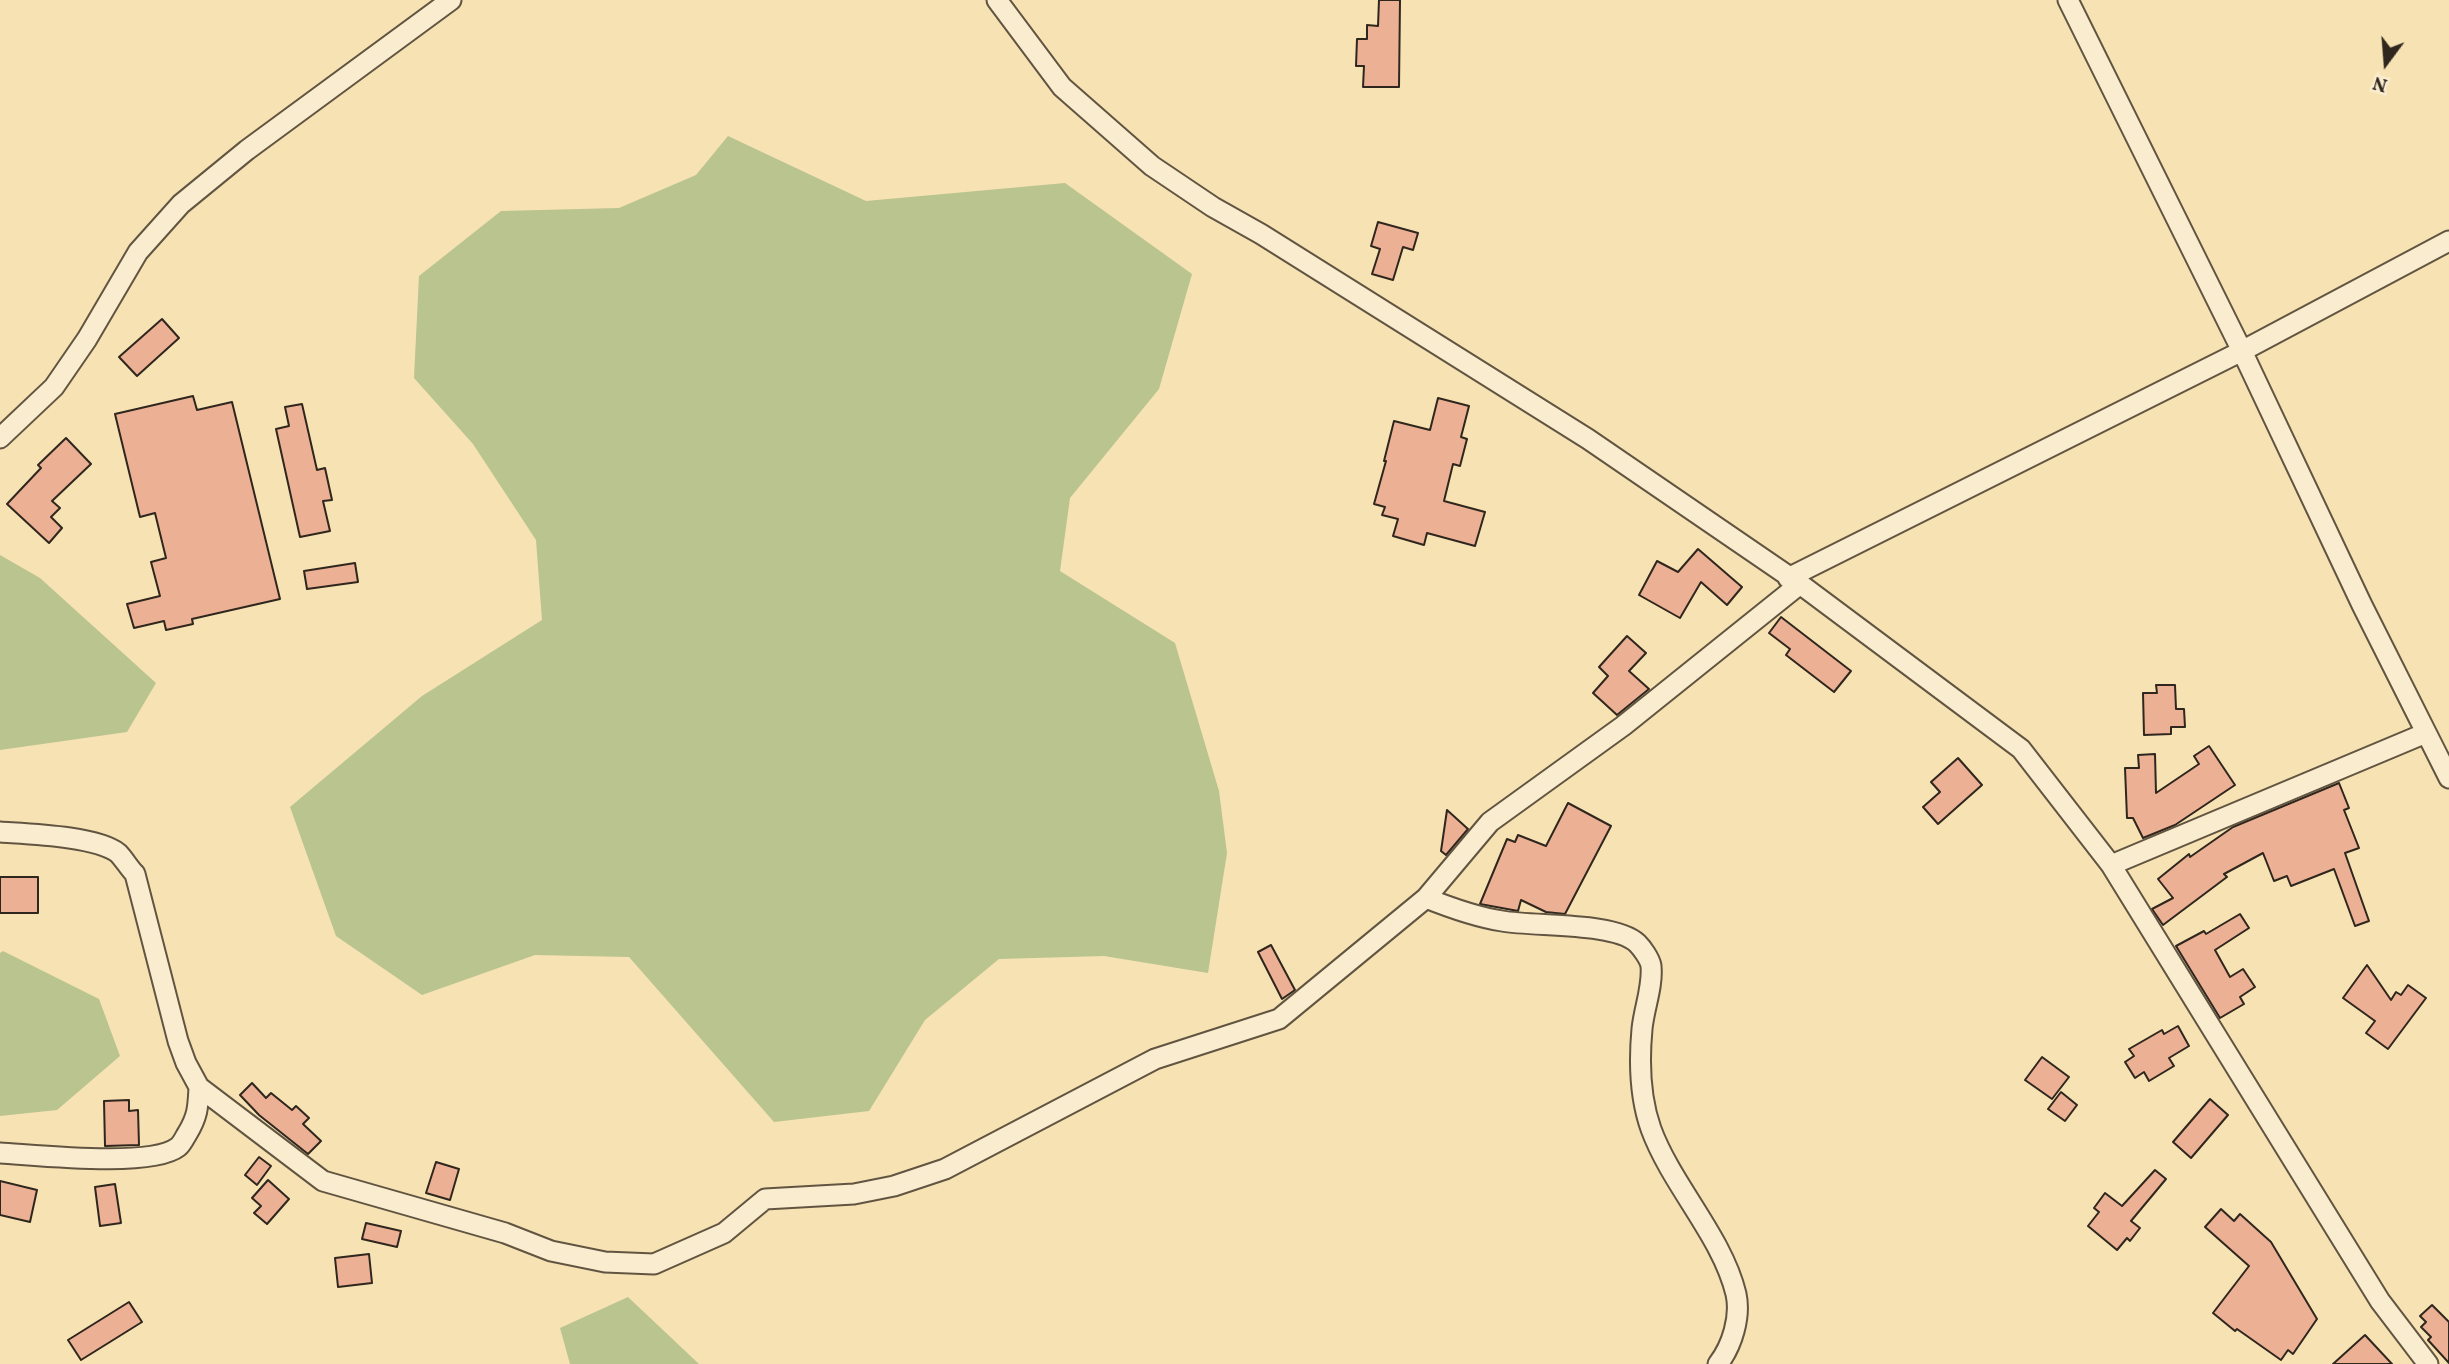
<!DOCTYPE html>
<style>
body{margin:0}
#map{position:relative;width:2449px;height:1364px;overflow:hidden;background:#f7e2b3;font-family:Vollkorn,serif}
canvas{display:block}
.north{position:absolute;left:2351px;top:28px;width:70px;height:70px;-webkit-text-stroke:5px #faecce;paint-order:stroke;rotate:196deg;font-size:19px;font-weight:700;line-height:28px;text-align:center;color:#2f261d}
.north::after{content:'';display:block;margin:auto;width:24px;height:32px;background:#2f261d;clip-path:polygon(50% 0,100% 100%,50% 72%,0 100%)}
</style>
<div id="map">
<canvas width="2449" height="1364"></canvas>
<div class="north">N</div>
</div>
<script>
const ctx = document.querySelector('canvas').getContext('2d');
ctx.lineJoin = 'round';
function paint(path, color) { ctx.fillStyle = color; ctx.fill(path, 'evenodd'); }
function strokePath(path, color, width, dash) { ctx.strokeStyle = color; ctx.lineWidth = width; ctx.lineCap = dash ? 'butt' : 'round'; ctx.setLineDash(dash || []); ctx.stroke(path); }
paint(new Path2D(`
 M728,136L866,201L1065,183L1192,274L1159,389L1070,498L1060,571L1175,643L1219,791L1227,853L1208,973L1104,956L999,959L925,1020L869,1111L774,1122L629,957L535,955L422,995L336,936L290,807L422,696L542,620L536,540L473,444L414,378L419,276L501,211L619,208L696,175Z
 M0,555L40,578L156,683L127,732L0,750Z
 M3,951L99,999L120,1056L57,1110L0,1116V953Z
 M628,1297L699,1364H570L560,1328Z`), '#b9c48f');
const building = new Path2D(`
 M1379,0H1400L1399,87H1363L1364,66H1356L1357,39H1367V25L1378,26Z
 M1378,222L1418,233L1413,250L1403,247L1393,280L1372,274L1380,249L1371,246Z
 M162,319L179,338L137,376L119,357Z
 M193,396L197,410L232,402L280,599L192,619L193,624L166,630L164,621L134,628L127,604L160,596L151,562L166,558L155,513L140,517L115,414Z
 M1438,398L1469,406L1461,437L1467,439L1460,466L1453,464L1444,501L1485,512L1475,546L1427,533L1424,545L1393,536L1398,519L1382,515L1385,507L1374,504L1386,461H1384L1394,421L1430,430Z
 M302,404L317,470L325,468L332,500L323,501L330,531L300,537L276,429L289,426L285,407Z
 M66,438L91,464L52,501L60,508L51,517L62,528L49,543L7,504L41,468L38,465Z
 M1698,549L1742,587L1727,605L1701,582L1680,618L1639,595L1657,561L1678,572Z
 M355,563L358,582L307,589L304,571Z
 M1781,617L1851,671L1834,692L1786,655L1790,649L1769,633Z
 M1627,636L1646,653L1629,671L1649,689L1617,715L1593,693L1608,676L1599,667Z
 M2156,685H2175L2176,709H2184L2185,727H2171V734L2144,735L2143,693H2157Z
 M2209,746L2235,785L2175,825L2143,838L2133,818H2127L2125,768H2139L2138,755L2155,754L2156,793L2199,764L2194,756Z
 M1958,758L1982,785L1938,824L1923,807L1940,792L1931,782Z
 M2339,783L2349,808L2344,810L2359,848L2345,853L2369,921L2355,926L2334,869L2291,886L2287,876L2274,881L2263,853L2224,874L2227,877L2163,925L2152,909L2173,898L2158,879L2189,854L2190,857L2233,827Z
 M1568,803L1611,826L1565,914L1546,912L1521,900L1518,911L1480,904L1507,839L1515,842L1518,835L1546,846Z
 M1447,810L1468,829L1446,855L1441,851Z
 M0,877H38V913H0Z
 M2240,914L2249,928L2215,950L2230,977L2243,969L2255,987L2240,997L2244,1004L2220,1018L2176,946L2204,931L2206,934Z
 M1271,945L1295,990L1282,999L1258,952Z
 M2367,965L2391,1000L2396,992L2401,995L2408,985L2426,998L2388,1049L2366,1033L2375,1021L2343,998Z
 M2178,1026L2189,1046L2169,1058L2174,1066L2149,1081L2144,1072L2135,1078L2125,1062L2134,1056L2129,1049L2162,1030L2164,1034Z
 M2042,1057L2069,1077L2052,1099L2025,1080Z
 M252,1083L266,1098L271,1093L292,1110L296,1106L309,1118L303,1124L321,1141L308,1154L259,1115L240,1095Z
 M2061,1092L2077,1105L2065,1121L2048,1109Z
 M2210,1099L2228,1115L2191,1158L2173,1142Z
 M129,1100V1111L138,1110L139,1145L105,1146L104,1101Z
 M259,1157L271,1166L257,1185L245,1175Z
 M436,1162L459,1169L450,1200L426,1193Z
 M2155,1170L2166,1179L2131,1221L2140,1228L2130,1241L2127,1238L2117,1250L2088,1226L2099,1212L2094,1208L2105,1193L2122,1206Z
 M268,1180L289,1199L267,1224L254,1213L261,1206L252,1198Z
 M0,1181L37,1190L30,1222L0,1215Z
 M115,1184L121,1223L100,1226L95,1187Z
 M2221,1209L2234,1221L2240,1214L2271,1242L2317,1319L2293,1354L2288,1350L2281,1360L2237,1329L2235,1331L2213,1313L2249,1266L2205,1227Z
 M366,1223L401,1231L397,1247L362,1239Z
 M369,1254L372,1283L338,1287L335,1258Z
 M129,1302L142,1322L81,1360L68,1340Z
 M2432,1305L2449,1322V1363L2428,1340L2431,1337L2421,1327L2426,1322L2420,1316Z
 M2365,1335L2392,1364H2333Z`);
paint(building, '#ecb094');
strokePath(building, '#2f261d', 2);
const minor = new Path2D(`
 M997,0L1062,87L1152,166L1213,207L1261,234L1588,439L1800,584L2021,749L2111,865L2380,1301L2428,1364
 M2068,0L2242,351L2362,605L2449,778
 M0,438L54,387L87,339L138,252L181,204L247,150L451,0
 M1788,578L2242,351L2449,241
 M0,832C28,834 96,836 118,853C124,859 129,868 135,874L178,1041L186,1063L199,1087L323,1181L505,1233L551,1251L605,1262L654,1264L724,1233L765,1199L854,1194L894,1186L945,1169L1155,1059L1279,1019L1426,898L1490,822L1623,726L1800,584
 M2111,865L2426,733
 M1426,898C1451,908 1476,917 1502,921C1536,927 1614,922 1637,943C1642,948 1650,959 1651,966C1653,987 1644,1008 1642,1029C1639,1061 1640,1098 1651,1129C1672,1186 1722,1236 1736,1294C1741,1317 1732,1346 1718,1364
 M0,1153C36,1155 151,1168 178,1147C182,1144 185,1137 187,1134C198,1116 198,1107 199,1087`);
strokePath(minor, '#615542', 23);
strokePath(minor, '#faecce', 19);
</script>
